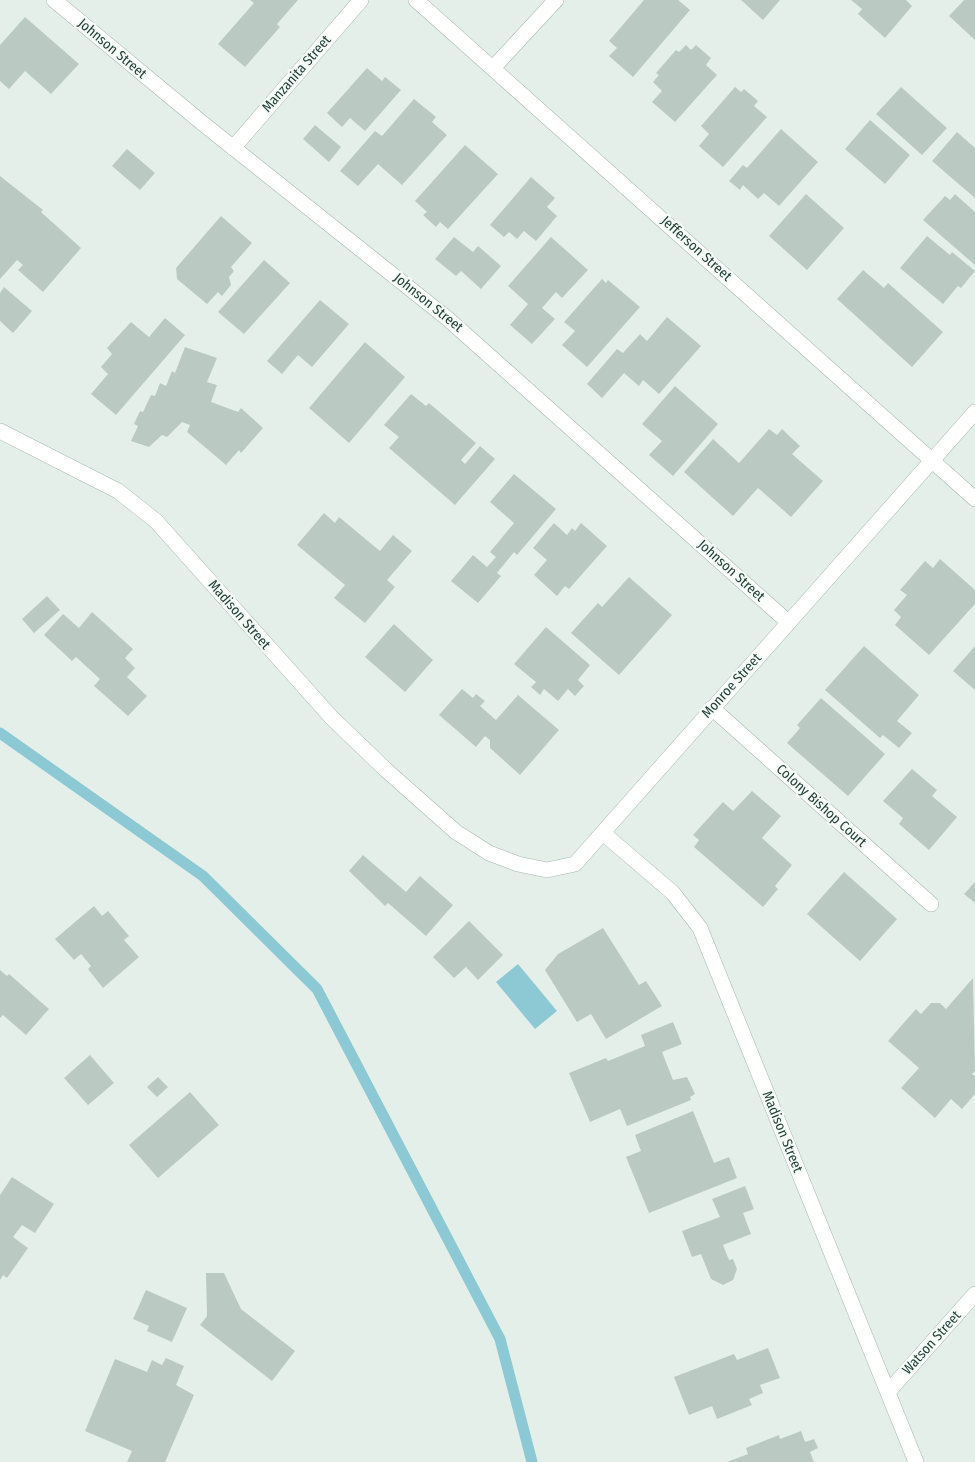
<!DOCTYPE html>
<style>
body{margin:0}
canvas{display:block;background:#e5efea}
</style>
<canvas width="975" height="1462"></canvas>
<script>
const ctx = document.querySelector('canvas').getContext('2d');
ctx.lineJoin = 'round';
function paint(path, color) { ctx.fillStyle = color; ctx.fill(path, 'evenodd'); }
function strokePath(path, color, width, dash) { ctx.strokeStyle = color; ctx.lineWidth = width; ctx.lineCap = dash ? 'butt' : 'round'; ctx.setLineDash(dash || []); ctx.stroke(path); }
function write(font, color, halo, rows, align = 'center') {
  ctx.font = font + ' "Fira Sans Condensed",sans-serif'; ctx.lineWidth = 4.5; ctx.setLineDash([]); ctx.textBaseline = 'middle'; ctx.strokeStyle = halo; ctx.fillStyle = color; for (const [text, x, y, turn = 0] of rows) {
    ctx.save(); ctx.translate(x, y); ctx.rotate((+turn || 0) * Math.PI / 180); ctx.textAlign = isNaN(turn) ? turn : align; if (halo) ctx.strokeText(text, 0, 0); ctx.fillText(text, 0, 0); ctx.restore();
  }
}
paint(new Path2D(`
 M518,964L557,1011L535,1029L496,982Z`), '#8cc9d4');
strokePath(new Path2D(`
 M0,733L203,876L317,989L500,1339L532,1462`), '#8cc9d4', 11);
paint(new Path2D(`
 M250,0H298L277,24L280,27L245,67L218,44L254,3Z
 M644,0H678L690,10L633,77L609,56L617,48L609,41Z
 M741,0H780L763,20Z
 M851,0H906L912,6L885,38L858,14L862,9Z
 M964,0H975V40L949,16Z
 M25,17L79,64L51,94L25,71L9,89L0,81V45Z
 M686,45L691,50L696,45L711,58L706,65L717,75L675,122L652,102L662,91L653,82L659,75L656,73L676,50L679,52Z
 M367,68L382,81L385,77L401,90L365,131L350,118L342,127L327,113Z
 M735,87L741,92L744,89L758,101L754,106L767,117L723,167L699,146L709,134L701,126Z
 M901,87L947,128L922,155L876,114Z
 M414,99L436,117L432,122L447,135L402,185L378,164L358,186L340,171L375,131L382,136Z
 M870,120L910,155L885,184L845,149Z
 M315,125L341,147L329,162L303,139Z
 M781,129L818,162L779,206L764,193L758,199L743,185L740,190L729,181L743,165L747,168Z
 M957,132L975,148V198L932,161Z
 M465,145L498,174L448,229L440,222L436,227L423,215L427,212L415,201Z
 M127,149L155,173L140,190L112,166Z
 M0,176L43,210L41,212L81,248L43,292L18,270L23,265L17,260L0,279Z
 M531,177L555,198L547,207L557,216L536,241L524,231L517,239L509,232L504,237L490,225Z
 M806,194L844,228L807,270L769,236Z
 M955,194L975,212V265L923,220L945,196L950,200Z
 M221,216L252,243L231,267L234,271L229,277L231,285L222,296L218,292L207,304L177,279L176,268Z
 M927,236L950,255L952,252L975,271L961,288L958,286L943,304L900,268Z
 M454,237L473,252L478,246L501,266L481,289L461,271L456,276L435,259Z
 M551,237L588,270L562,298L556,292L542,308L555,319L532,344L510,325L528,304L508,286Z
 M264,260L290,283L244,334L218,312Z
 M863,270L884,288L888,283L943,332L912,367L837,299Z
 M602,279L606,283L608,280L640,307L587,367L562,345L575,331L564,322Z
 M4,287L32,311L13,333L0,321V293Z
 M320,300L349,324L312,367L298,355L282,374L267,361Z
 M667,317L701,346L659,394L643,380L639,386L624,373L602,398L587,384L617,349L623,353L640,334L647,341Z
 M165,318L185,335L116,415L91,394L108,374L101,367L112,354L107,348L131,322L149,337Z
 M365,342L405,377L349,443L309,408Z
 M185,347L217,358L207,382L217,385L211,402L238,412L241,408L263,428L241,453L239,450L226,465L187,432L190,425L182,422L167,437L162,435L149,447L131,441L138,426L134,424L140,411L143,412L151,395L155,396L160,383L166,386L172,371L175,373Z
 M675,386L718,424L673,476L649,455L662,441L642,424Z
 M411,394L426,406L429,403L476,443L461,460L465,464L480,446L495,459L455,505L389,448L399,437L384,425Z
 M769,429L777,435L782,429L800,446L792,454L823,481L791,517L758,488L733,516L684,472L713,439L739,463Z
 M514,474L556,509L517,555L514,552L497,573L501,576L478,603L451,581L473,555L487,567L496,557L490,552L514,523L490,502Z
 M324,513L335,523L339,517L380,551L393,535L412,551L387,580L395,587L365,623L334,598L345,585L297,545Z
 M554,523L567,535L572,528L575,531L581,523L607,546L569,589L565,586L557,596L534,575L547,560L533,548Z
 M940,559L975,590V604L929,655L895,625L901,617L894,610L907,595L900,590L925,561L933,568Z
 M629,577L672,615L619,675L571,633L598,603L602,607Z
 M47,596L60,610L34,633L22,619Z
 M92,612L133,649L125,658L135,668L127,677L147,696L128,716L94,686L100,679L76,657L72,661L44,635L63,614L79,628Z
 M394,624L433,660L405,692L365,657Z
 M546,627L590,665L578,680L584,686L575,696L568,689L558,701L544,689L540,695L531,687L536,682L514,664Z
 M864,646L919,695L897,721L912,733L899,748L883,735L880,738L825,690Z
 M975,646V690L953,671Z
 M462,689L473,698L476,694L485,701L480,706L496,720L518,695L559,730L520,775L490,748V740L485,736L476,747L439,715Z
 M821,698L885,754L848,796L787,743L800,728L797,725Z
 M912,769L937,790L932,796L957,817L929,850L899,824L903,818L883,801Z
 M752,791L781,816L762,838L792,865L775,886L778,889L763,907L694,847L699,840L693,835L723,802L733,811Z
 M363,855L406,892L420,876L453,905L426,936L388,903L385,906L349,871Z
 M844,872L897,919L860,961L807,914Z
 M975,882V903L964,894Z
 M94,906L102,916L108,911L129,936L124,940L139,957L103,988L88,969L91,966L81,954L74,960L55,939Z
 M469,921L503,955L478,980L466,967L454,978L433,957Z
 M603,928L639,985L646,981L662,1006L606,1039L591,1014L577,1022L545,970L558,954Z
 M0,970L7,976L9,974L49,1009L26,1035L3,1015L0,1018Z
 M973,978L975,1071L972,1074L975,1076V1094L962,1109L951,1099L935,1118L901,1088L919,1068L888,1041L916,1009L921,1014L931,1003H940L946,1009Z
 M673,1022L682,1044L662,1052L673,1080L687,1077L695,1094L690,1097L691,1100L627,1126L620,1109L590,1122L569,1073L606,1058L608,1061L645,1046L641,1035Z
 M90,1055L114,1083L88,1105L64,1078Z
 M158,1077L168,1087L157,1097L147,1087Z
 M190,1092L219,1125L158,1178L129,1145Z
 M693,1111L714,1163L729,1157L737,1178L649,1213L626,1157L641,1151L635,1135Z
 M12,1177L54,1204L35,1233L22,1225L13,1237L28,1248L7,1278L3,1275L0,1280V1195Z
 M745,1186L754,1209L743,1213L751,1234L723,1245L729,1260L733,1259L737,1269L733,1280L723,1285L711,1279L701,1254L692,1257L682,1231L720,1217L712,1199Z
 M206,1273H224L241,1309L295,1351L272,1381L200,1325L207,1316Z
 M146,1290L187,1308L172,1342L147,1331L149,1326L133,1319Z
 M768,1348L780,1378L760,1385L763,1393L749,1399L752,1405L717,1419L712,1406L689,1415L674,1377L734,1354L737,1360Z
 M166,1358L184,1366L176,1385L194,1395L165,1462H127L132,1451L85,1431L115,1359L147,1372L152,1360L162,1365Z
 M801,1431L805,1442L814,1439L818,1448L810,1452L814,1462H727L748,1454L746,1448L779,1435L780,1439Z`), '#bacac3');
const minor = new Path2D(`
 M54,0L201,122L448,319L788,622
 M416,0L975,499
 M493,68L556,0
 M233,148L361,0
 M0,431L118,491L156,521L331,717L386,770L456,832L489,853L518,864L547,870L575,864L975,412
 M712,708L931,904
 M603,833L673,893L700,928L916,1462
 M888,1392L975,1294`);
strokePath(minor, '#a7b7b1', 16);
strokePath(minor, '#fff', 15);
write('14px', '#234139', '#f6fbf8', [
 ["Johnson Street",112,49,40],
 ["Manzanita Street",297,74,-49],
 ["Jefferson Street",696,249,42],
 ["Johnson Street",428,303,39],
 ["Johnson Street",731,571,42],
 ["Madison Street",239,615,49],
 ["Monroe Street",732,686,-48],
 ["Colony Bishop Court",821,806,42],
 ["Madison Street",782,1132,68],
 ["Watson Street",932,1343,-48]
]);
</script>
